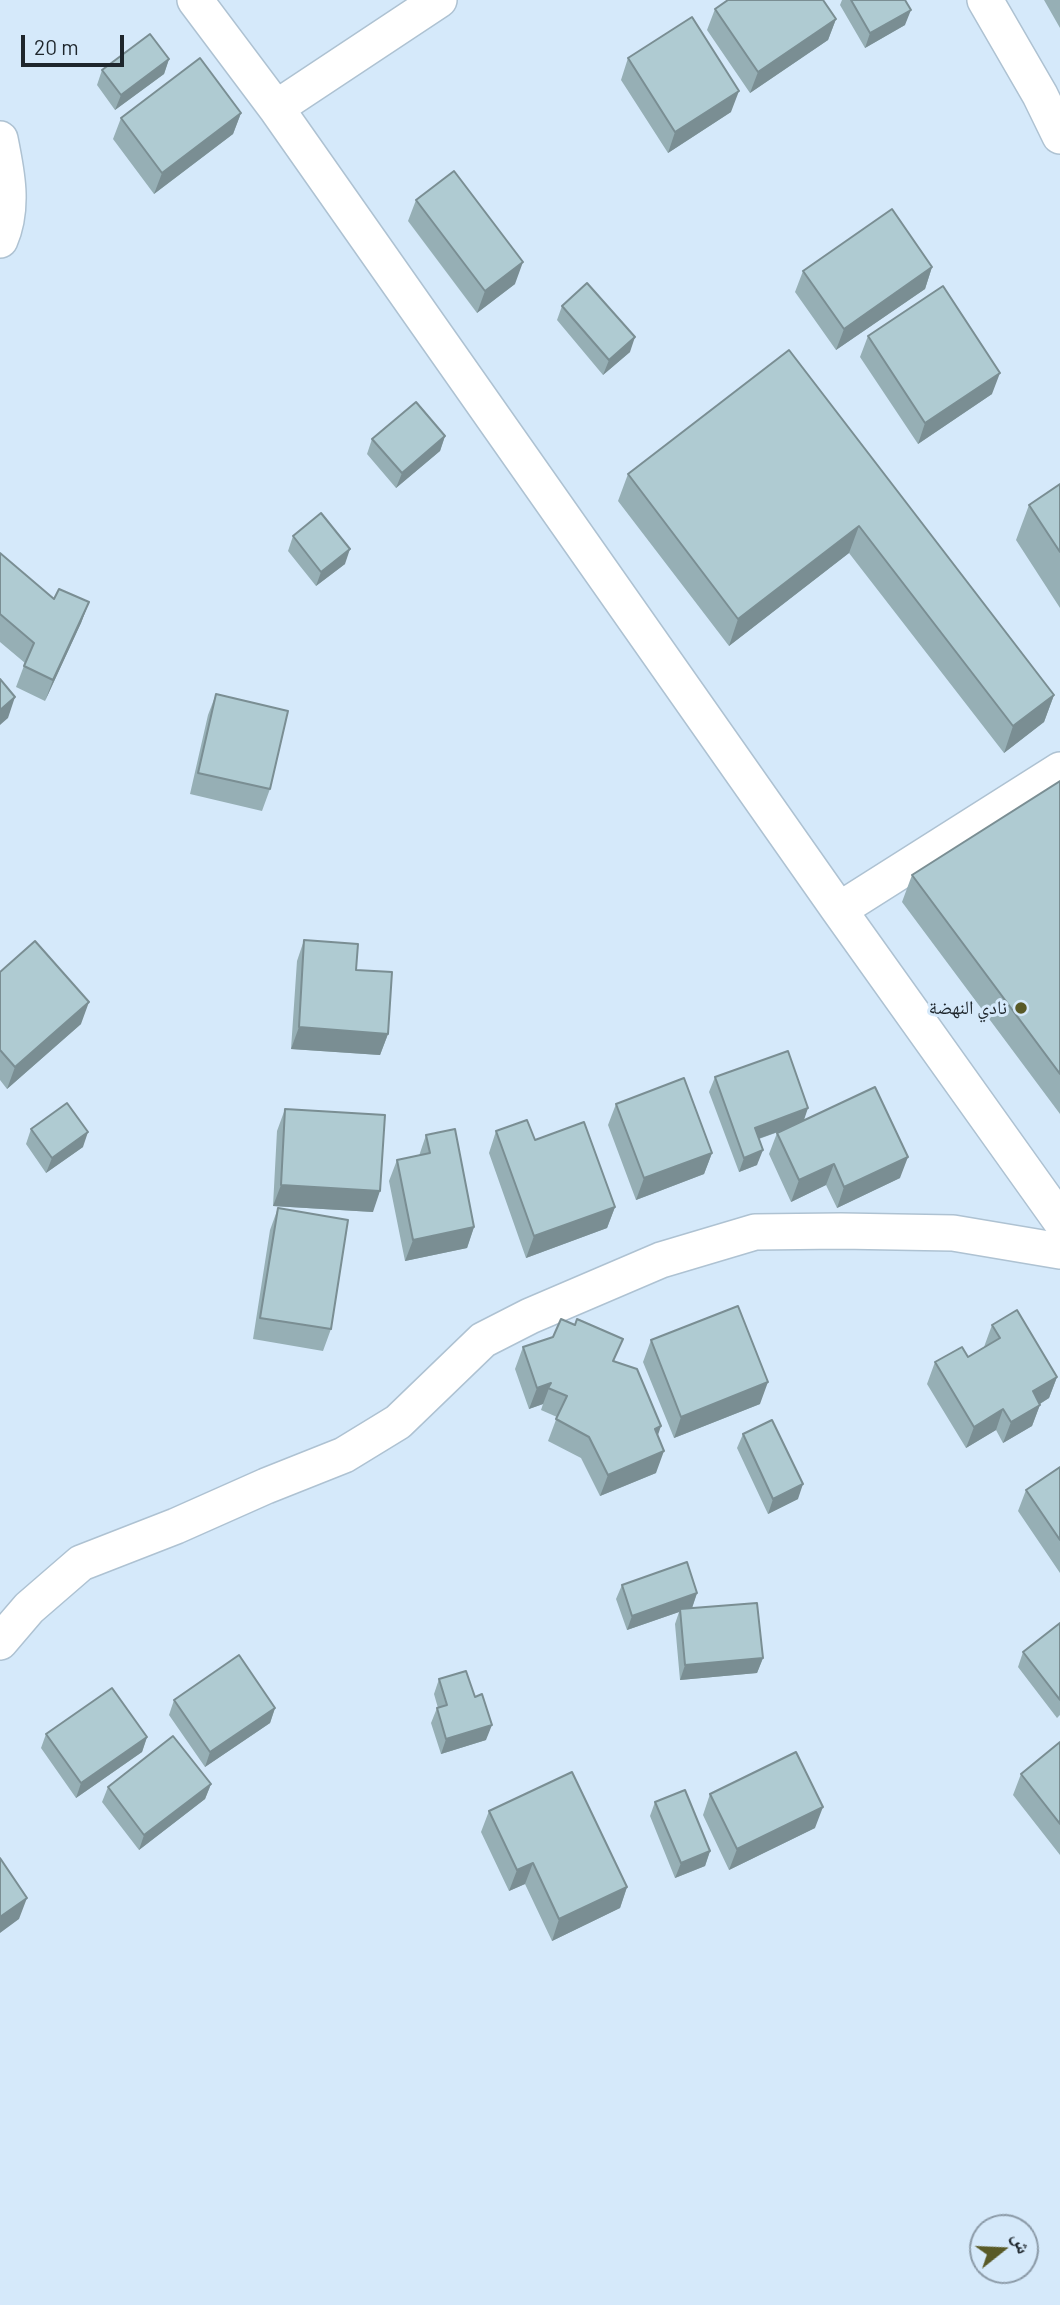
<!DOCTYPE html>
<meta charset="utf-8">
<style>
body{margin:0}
#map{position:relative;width:1060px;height:2305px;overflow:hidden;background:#d5e9fa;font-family:Barlow,"Noto Naskh Arabic",sans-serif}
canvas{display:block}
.north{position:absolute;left:969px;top:2214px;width:70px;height:70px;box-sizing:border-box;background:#d5e9fa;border:2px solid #8c9ba8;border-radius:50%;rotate:72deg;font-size:19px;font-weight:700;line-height:28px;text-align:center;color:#1e262c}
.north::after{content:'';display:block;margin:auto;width:24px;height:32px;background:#595a27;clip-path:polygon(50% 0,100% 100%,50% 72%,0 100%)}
.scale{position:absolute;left:21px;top:35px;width:103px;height:32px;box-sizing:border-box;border:4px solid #1e262c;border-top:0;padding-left:9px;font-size:21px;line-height:24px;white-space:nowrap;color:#1e262c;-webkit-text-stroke:5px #d5e9fa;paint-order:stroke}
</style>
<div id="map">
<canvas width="1060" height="2305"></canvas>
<div class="north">ش</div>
<div class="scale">20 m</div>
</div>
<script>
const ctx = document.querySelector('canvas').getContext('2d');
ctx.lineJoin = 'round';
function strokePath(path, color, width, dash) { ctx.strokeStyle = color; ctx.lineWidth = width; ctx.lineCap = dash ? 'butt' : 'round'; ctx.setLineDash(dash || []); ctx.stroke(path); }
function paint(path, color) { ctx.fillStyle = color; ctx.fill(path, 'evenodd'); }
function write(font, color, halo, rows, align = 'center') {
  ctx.font = font + ' Barlow,"Noto Naskh Arabic",sans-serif'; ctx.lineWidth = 6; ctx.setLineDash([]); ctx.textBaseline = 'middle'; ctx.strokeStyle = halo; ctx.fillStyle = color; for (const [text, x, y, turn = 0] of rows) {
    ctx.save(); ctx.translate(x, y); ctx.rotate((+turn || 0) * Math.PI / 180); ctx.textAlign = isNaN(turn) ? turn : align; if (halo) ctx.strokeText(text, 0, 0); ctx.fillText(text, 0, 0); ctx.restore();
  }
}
const street = new Path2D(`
 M195,0L276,108L839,910L1060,1220
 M985,0L1040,95L1060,136
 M276,108L439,0
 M0,139C7,173 14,208 0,240
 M839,910L1060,770
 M0,1642L29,1608L81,1563L176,1526L266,1486L344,1455L398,1422L483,1340L530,1316L661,1260L755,1232L841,1231L953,1233L1060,1251`);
strokePath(street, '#aec2d2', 38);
strokePath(street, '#fff', 35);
paint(new Path2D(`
 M842,0H905V25L865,48L840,5Z
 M1044,0H1060V28Z
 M715,9L836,19L828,40L750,93L707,30Z
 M628,58L731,112L668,153L621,80Z
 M169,59L164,74L115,110L97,85L102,70Z
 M241,113L233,134L154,194L113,139L121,118Z
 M416,200L515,284L477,313L408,221Z
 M932,267L925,289L836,350L795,292L803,271Z
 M562,306L630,352L603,375L557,320Z
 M868,336L992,394L918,444L860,357Z
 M789,350L1054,695L1044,722L1004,753L849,553L729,646L618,501L628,474Z
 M445,436L440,451L396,488L367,454L372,439Z
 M1060,484V608L1016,540L1029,505Z
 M293,536L345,564L316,586L288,551Z
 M0,553L54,599L89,602L81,623L45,701L16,687L25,663L0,642Z
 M216,694L270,789L262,811L190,794L208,715Z
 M1060,781V1114L902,902L912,875Z
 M304,940L356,970L388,1034L380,1055L291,1049L297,961Z
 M0,972L81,1024L7,1089L0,1080Z
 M715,1077L804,1120L900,1178L837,1208L826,1185L791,1202L769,1154L777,1133L778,1132L759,1139L757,1165L739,1172L709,1092Z
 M616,1104L712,1153L704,1174L636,1200L608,1125Z
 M285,1109L373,1212L273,1206L277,1131Z
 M31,1129L83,1147L46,1173L26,1144Z
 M496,1131L535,1140L615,1207L607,1228L526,1258L489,1153Z
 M426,1135L474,1227L467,1248L405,1261L389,1181L397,1160L419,1156Z
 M278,1208L331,1329L323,1351L253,1339L270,1230Z
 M575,1325L615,1361L658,1437L656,1473L600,1496L581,1458L548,1441L557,1417L541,1410L543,1404L529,1409L515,1369L523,1347L553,1337Z
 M992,1325L1057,1377L1049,1398L1040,1404L1032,1426L1003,1443L996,1430L966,1448L927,1384L935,1362L968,1357L984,1347Z
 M651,1340L760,1404L674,1438L643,1362Z
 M743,1434L798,1499L768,1514L737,1448Z
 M1060,1467V1573L1018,1511L1026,1490Z
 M622,1585L697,1593L692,1608L690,1609L763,1658L757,1673L680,1680L675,1624L679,1612L627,1630L616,1599Z
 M1060,1623V1715L1057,1718L1018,1667L1023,1652Z
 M439,1679L486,1740L441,1754L431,1723L437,1708H438L434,1694Z
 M174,1700L275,1708L270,1723L205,1767L169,1715Z
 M46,1734L147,1737L142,1752L76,1798L41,1748Z
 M1060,1742V1855L1013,1795L1021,1774Z
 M211,1784L205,1799L139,1850L102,1802L108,1787Z
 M710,1794L815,1828L729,1870L703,1815Z
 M655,1802L710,1851L705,1866L675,1878L650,1816Z
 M489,1811L627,1887L620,1908L552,1941L525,1884L509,1891L481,1832Z`), '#96afb5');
paint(new Path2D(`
 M911,10L905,25L865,48L870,33Z
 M836,19L828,40L750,93L758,72Z
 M169,59L164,74L115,110L121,95Z
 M739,91L731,112L668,153L675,132Z
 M241,113L233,134L154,194L162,173Z
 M523,262L515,284L477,313L485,291Z
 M932,267L925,289L836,350L844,329Z
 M635,337L630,352L603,375L609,360Z
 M1000,373L992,394L918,444L925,423Z
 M445,436L440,451L396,488L402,473Z
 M859,526L849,553L729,646L738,619Z
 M350,549L345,564L316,586L321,572Z
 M89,602L81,623L45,701L53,680Z
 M1054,695L1044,722L1004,753L1013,726Z
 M15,697L8,718L0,725V710Z
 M89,1002L81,1024L7,1089L15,1067Z
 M299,1027L388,1034L380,1055L291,1049Z
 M808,1108L803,1123L749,1142L755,1128Z
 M88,1132L83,1147L46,1173L52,1158Z
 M763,1150L757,1165L739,1172L744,1158Z
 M712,1153L704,1174L636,1200L644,1178Z
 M908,1157L900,1178L837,1208L844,1187Z
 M834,1164L826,1185L791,1202L799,1180Z
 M281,1185L380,1191L373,1212L273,1206Z
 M615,1207L607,1228L526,1258L534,1236Z
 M474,1227L467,1248L405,1261L413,1240Z
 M1057,1377L1049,1398L1025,1413L1033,1391Z
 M768,1382L760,1404L674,1438L681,1417Z
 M551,1383L543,1404L529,1409L537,1388Z
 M1040,1405L1032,1426L1003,1443L1011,1422Z
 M1003,1409L996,1430L966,1448L974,1427Z
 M661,1426L654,1447L655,1429Z
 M664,1451L656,1473L600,1496L608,1475Z
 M803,1484L798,1499L768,1514L773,1499Z
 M697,1593L692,1608L681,1612L680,1609L679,1612L627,1630L632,1616Z
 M763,1658L757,1673L680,1680L685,1665Z
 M275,1708L270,1723L205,1767L210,1752Z
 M492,1725L486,1740L441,1754L446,1739Z
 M147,1737L142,1752L76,1798L81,1783Z
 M211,1784L205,1799L139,1850L144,1835Z
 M823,1807L815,1828L729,1870L737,1849Z
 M710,1851L705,1866L675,1878L681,1863Z
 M533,1863L525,1884L509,1891L517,1870Z
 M627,1887L620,1908L552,1941L559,1919Z
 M27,1898L19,1919L0,1933V1917Z`), '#7a8e93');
const building = new Path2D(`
 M728,0H823L836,19L758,72L715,9Z
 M851,0H905L911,10L870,33Z
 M692,17L739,91L675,132L628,58Z
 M150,34L169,59L121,95L102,70Z
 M200,58L241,113L162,173L121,118Z
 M454,171L523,262L485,291L416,200Z
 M892,209L932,267L844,329L803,271Z
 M587,283L635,337L609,360L562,306Z
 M943,286L1000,373L925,423L868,336Z
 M789,350L1054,695L1013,726L859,526L738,619L628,474Z
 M416,402L445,436L402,473L372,439Z
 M1060,484V552L1029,505Z
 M321,513L350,549L321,572L293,536Z
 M0,553L54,599L59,589L89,602L53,680L24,666L34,643L0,614Z
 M0,679L15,697L0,710Z
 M216,694L288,711L270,789L198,773Z
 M1060,781V1074L912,875Z
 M304,940L358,944L356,970L392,972L388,1034L299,1027Z
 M35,941L89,1002L15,1067L0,1050V972Z
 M788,1051L808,1108L755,1128L763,1150L744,1158L715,1077Z
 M684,1078L712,1153L644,1178L616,1104Z
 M875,1087L908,1157L844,1187L834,1164L799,1180L777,1133Z
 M67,1103L88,1132L52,1158L31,1129Z
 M285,1109L385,1115L380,1191L281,1185Z
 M527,1120L535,1140L584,1122L615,1207L534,1236L496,1131Z
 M455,1129L474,1227L413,1240L397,1160L430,1153L426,1135Z
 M278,1208L348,1220L331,1329L260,1318Z
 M738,1306L768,1382L681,1417L651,1340Z
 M1017,1310L1057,1377L1033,1391L1040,1405L1011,1422L1003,1409L974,1427L935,1362L962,1347L968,1357L1000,1338L992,1325Z
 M561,1319L575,1325L577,1319L623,1339L613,1361L637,1369L661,1426L655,1429L664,1451L608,1475L589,1437L556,1419L567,1396L548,1388L551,1383L537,1388L523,1347L553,1337Z
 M772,1420L803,1484L773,1499L743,1434Z
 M1060,1467V1540L1026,1490Z
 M687,1562L697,1593L632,1616L622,1585Z
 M757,1603L763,1658L685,1665L680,1609Z
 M1060,1623V1700L1023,1652Z
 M239,1655L275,1708L210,1752L174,1700Z
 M466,1671L475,1697L482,1694L492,1725L446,1739L437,1708L447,1705L439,1679Z
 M112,1688L147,1737L81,1783L46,1734Z
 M173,1736L211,1784L144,1835L108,1787Z
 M1060,1742V1824L1021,1774Z
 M796,1752L823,1807L737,1849L710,1794Z
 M572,1772L627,1887L559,1919L533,1863L517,1870L489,1811Z
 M685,1790L710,1851L681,1863L655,1802Z
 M0,1858L27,1898L0,1917Z`);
paint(building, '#afcbd2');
strokePath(building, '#7a8e93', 2);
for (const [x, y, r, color] of [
 [1021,1008,7,"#595a27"]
]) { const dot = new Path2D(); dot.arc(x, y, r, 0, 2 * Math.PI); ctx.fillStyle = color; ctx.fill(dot); strokePath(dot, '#d5e9fa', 2.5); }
write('19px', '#1e262c', '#d5e9fa', [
 ["نادي النهضة",1007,1008]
], 'right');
</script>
